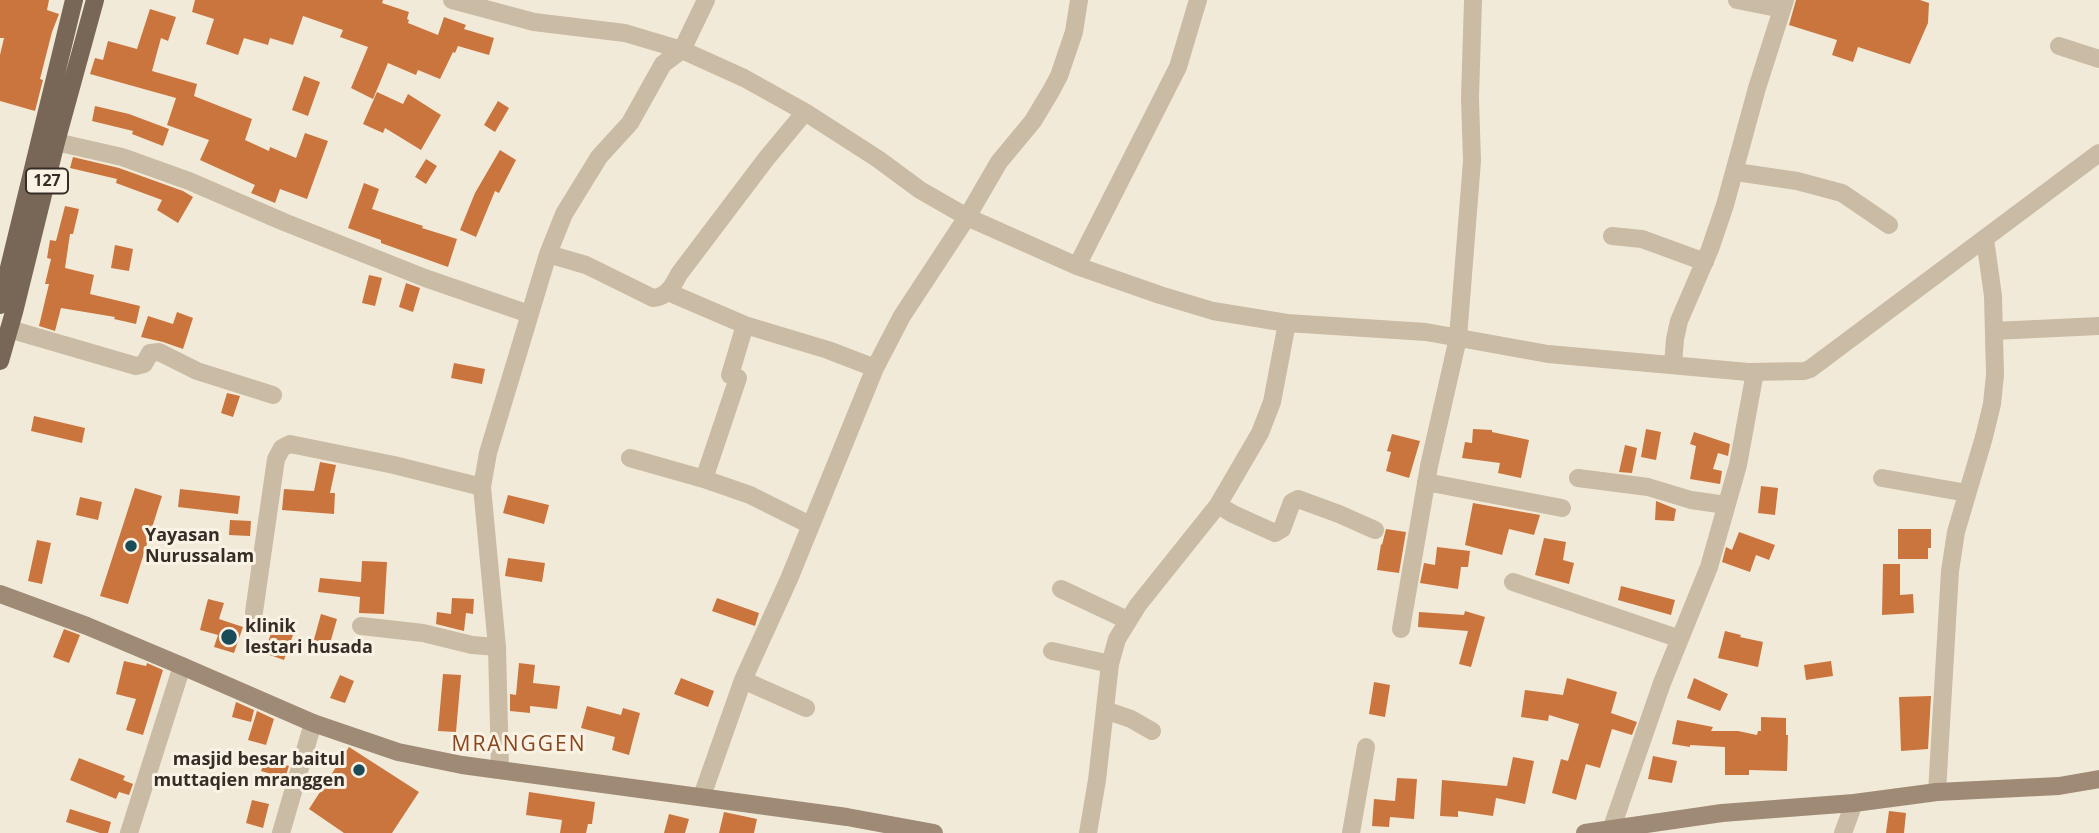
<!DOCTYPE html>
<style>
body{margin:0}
canvas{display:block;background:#f2ead8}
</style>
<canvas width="2099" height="833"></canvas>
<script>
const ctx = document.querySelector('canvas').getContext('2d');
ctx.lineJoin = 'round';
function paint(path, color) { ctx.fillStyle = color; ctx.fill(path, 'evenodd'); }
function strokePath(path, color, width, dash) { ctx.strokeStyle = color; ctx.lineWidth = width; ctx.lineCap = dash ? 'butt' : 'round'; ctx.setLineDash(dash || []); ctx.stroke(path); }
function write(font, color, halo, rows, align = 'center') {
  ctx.font = font + ' "Open Sans",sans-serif'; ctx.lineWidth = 6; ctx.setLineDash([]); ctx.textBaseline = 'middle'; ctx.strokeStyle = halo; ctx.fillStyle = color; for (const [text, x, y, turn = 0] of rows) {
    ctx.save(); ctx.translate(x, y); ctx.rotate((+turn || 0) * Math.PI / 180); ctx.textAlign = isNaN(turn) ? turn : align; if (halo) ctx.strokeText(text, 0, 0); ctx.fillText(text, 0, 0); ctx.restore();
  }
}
paint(new Path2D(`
 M0,0H49L47,10L59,14L52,32L40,79L43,80L35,111L0,101V55L4,38H0Z
 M195,0H383L382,3L409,12L407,19L409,20L408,23L438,35L444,17L466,25L464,29L494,38L489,55L458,46L455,53L453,52L440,79L418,70L416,75L388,63L373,99L351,88L368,47L340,37L343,30L303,16L293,45L270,38L268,45L244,38L238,55L206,44L214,19L192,12Z
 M1796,0H1920L1929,3L1928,23L1910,64L1858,47L1853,62L1832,55L1837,40L1789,25Z
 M150,9L176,17L168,41L161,38L152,71L197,84L194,96L252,119L245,140L269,151L270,147L296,158L305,133L328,141L307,199L280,189L275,203L251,193L255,185L200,160L209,140L167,125L176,98L90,74L95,58L103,60L108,41L137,49Z
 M304,76L320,82L308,116L292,110Z
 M377,92L403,104L408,94L441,115L421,150L385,128L383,133L363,124Z
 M498,101L509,108L495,132L484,125Z
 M95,106L129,114L169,129L163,146L132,134L133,131L92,121Z
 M500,150L516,160L499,193L495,191L476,237L460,230L475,193Z
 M73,157L119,168L183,191L193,197L178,223L157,210L162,200L116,183L117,179L70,168Z
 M426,159L437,166L426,184L415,177Z
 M364,183L379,189L372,209L423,226L422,228L457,239L448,267L381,243V240L348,228Z
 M65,206L79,209L73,234H70L65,268L94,275L90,294L140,306L136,324L114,319L115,317L61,308L55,331L39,326L49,284H45L51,259L47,258L50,240L56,241Z
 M115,245L133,249L129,271L111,268Z
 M369,275L382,278L375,306L362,303Z
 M406,283L420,288L413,312L399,307Z
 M177,312L193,318L183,349L163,342L141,337L148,316L173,324Z
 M454,363L485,369L482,384L451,378Z
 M227,393L240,396L233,417L221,413Z
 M34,416L85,428L82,443L31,431Z
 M1473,429L1492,430V432L1529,440L1521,478L1498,473L1500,463L1462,458L1465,442L1472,443Z
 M1646,429L1661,432L1656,460L1641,457Z
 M1694,432L1730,444L1728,456L1718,453L1713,469L1722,471L1720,484L1690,479L1696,446L1690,444Z
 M1392,434L1420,441L1409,478L1386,471L1391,452L1387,451Z
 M1625,445L1637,448L1632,473L1619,472Z
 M320,462L336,465L330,493H335L334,514L282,510L284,489L314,491Z
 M1761,486L1778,488L1775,515L1758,513Z
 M135,488L162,496L128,604L100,596Z
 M180,489L240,496L238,514L178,507Z
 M508,495L549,505L544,524L503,513Z
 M80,497L102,502L98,520L76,515Z
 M1656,501L1676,509L1674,521L1655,520Z
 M1473,503L1540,515L1534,535L1509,529L1502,555L1465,545Z
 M230,520L251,521L250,536L229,535Z
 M1386,529L1406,532L1399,573L1377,570L1381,544L1382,545Z
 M1898,529H1931V548H1928V559H1898Z
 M1739,532L1775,545L1769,560L1756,555L1750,572L1722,562L1726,547L1732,550Z
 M1544,538L1566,542L1563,560L1574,563L1569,584L1535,575Z
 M37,540L51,543L42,584L28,581Z
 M1437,547L1470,551L1468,567H1461L1458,589L1420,583L1424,563L1435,565Z
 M508,558L545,563L542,582L505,576Z
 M362,561L387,562L384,614L359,613L360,597L318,592L320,578L361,582Z
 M1883,564H1900V595L1913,594L1914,613L1882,615Z
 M1621,586L1675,600L1671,615L1618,600Z
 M452,598L474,599L473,614L466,613L464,631L436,624L437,612L451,614Z
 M717,598L759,613L755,626L712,611Z
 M208,599L224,603L219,619L243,627L234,653L214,647L218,635L200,630Z
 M1465,611L1485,617L1471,667L1459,664L1468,631L1418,627L1419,612L1464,615Z
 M321,614L337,619L329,647L313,643Z
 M273,628L293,635L284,660L264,653Z
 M64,629L80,635L69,663L53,657Z
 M1725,631L1741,635L1740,637L1763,642L1758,667L1718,658Z
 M124,661L146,666L147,663L163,670L143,735L126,730L136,699L116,694Z
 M1831,661L1833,676L1806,680L1804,665Z
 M519,663L535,665L533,683L560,686L557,709L530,706V713L510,711V694L516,695Z
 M443,674L461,675L456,732L438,731Z
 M340,675L354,681L345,703L330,698Z
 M681,678L714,691L708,707L674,694Z
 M1567,678L1617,692L1611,713L1637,722L1632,735L1612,729L1600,768L1586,764L1576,800L1552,793L1561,759L1568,761L1579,724L1549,715L1548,721L1521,717L1525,690L1563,695Z
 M1694,678L1728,694L1720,711L1687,698Z
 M1374,682L1390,685L1385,717L1369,714Z
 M1931,696L1928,749L1901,751L1899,697Z
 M236,702L254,710L251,722L232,717Z
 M587,706L621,715L623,708L640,713L629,755L612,750L615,737L581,728Z
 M257,711L274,719L266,745L248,740Z
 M1761,717L1786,718V735H1788L1787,771L1749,770V775H1725V747L1690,745V747L1672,744L1677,720L1713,727L1711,731H1738L1757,735L1758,731H1761Z
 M349,747L419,792L392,833H344L309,809Z
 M1653,756L1677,761L1672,783L1648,779Z
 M1513,757L1534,761L1525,804L1496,798L1493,816L1458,811V817L1440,816L1442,780L1507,786Z
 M79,758L125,776L123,780L133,784L129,795L119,792L116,799L70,780Z
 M266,759L289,766L285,778L261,771Z
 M1397,778L1417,779L1414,819L1390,817L1389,827L1372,826L1374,799L1395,801Z
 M529,792L595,802L592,824H588L586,833H560L562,820L526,815Z
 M252,800L269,804L263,828L246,823Z
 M70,809L111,822L108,833H100L66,822Z
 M1889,811L1906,813L1904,833H1886Z
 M724,812L757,819L754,833H719Z
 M669,814L689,819L685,833H664Z`), '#cb753e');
strokePath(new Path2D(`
 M452,0L534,22L625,33L682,50L744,78L805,112L878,159L920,190L967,217L1077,266L1160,295L1213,311L1287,323L1426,332L1548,354L1748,372L1804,371L1810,369L2099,153
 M1737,0L1782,9
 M2059,46L2099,59
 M56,142L122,157L189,181L284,222L425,278L529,314
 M1736,172L1797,181L1842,193L1889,225
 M1612,236L1642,239L1705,262
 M548,254L586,265L653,298C667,297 673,286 679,274L766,159L805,112
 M1077,266L1178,67L1198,0
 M668,292L745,325L828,350L875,368
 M9,329L136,366L144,364L150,353L159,352L197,371L273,395
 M1994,331L2099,326
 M1673,365L1675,339L1679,321L1710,249L1725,205L1757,88L1785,0
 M630,458L704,479L750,495L810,525
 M1578,478L1648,487L1691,500L1726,505
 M1882,478L1967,493
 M704,479L738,378L730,375L745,325
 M1426,482L1562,508
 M1218,505L1233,514L1275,533L1282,529L1292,502L1298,499L1339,514L1375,530
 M1513,582L1680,639
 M1061,589L1127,620
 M254,612L276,459L282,448L290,444L394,465L482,487
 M361,626L423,633L472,645L497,647
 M1401,629L1429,466L1458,338L1472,161L1470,98L1473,0
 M1052,651L1110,664
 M743,680L806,708
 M1105,710L1131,719L1152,731
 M500,769L497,647L482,487L488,453L548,254L564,214L599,157L630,123L663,64L682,50L706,0
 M1937,792L1950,571L1956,532L1984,437L1992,404L1995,375L1993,296L1985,239
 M702,796L743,680L789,579L875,368L902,316L967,217L999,162L1033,121L1051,91L1059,76L1074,32L1079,0
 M129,833L182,666
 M281,833L313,723
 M1088,833L1097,780L1110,664L1117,639L1138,605L1218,505L1260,433L1272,402L1287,323
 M1351,833L1366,747
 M1610,833L1662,683L1709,567L1738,465L1755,372
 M1843,833L1854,803`), '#cabba4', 18);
strokePath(new Path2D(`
 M0,594L87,626L182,666L313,723L398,752L462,765L847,817L934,833
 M1585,833L1722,813L1854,803L1937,792L2059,786L2099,779`), '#9e8a75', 18);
strokePath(new Path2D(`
 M0,305L74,0
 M0,361L14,312L56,142L95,0`), '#786756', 18);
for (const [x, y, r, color] of [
 [131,546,7,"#1a4b58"],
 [229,637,9,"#1a4b58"],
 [359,770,7,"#1a4b58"]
]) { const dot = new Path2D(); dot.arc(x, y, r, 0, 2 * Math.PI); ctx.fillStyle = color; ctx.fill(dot); strokePath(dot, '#faf3e5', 2.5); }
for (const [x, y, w] of [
 [47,181,42]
]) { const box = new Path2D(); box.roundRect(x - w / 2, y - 12.5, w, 25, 5); ctx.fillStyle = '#faf3e5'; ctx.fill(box); strokePath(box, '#352d26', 2); }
write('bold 16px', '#352d26', null, [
 ["127",47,181]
]);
write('bold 18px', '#352d26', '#faf3e5', [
 ["Yayasan",145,536],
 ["Nurussalam",145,557],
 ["klinik",245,627],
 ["lestari husada",245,648],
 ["masjid besar baitul",345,760,"right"],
 ["muttaqien mranggen",345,781,"right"]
], 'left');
ctx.letterSpacing = '2px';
write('21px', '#87461c', '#faf3e5', [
 ["MRANGGEN",519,745]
]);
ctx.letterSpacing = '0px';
</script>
